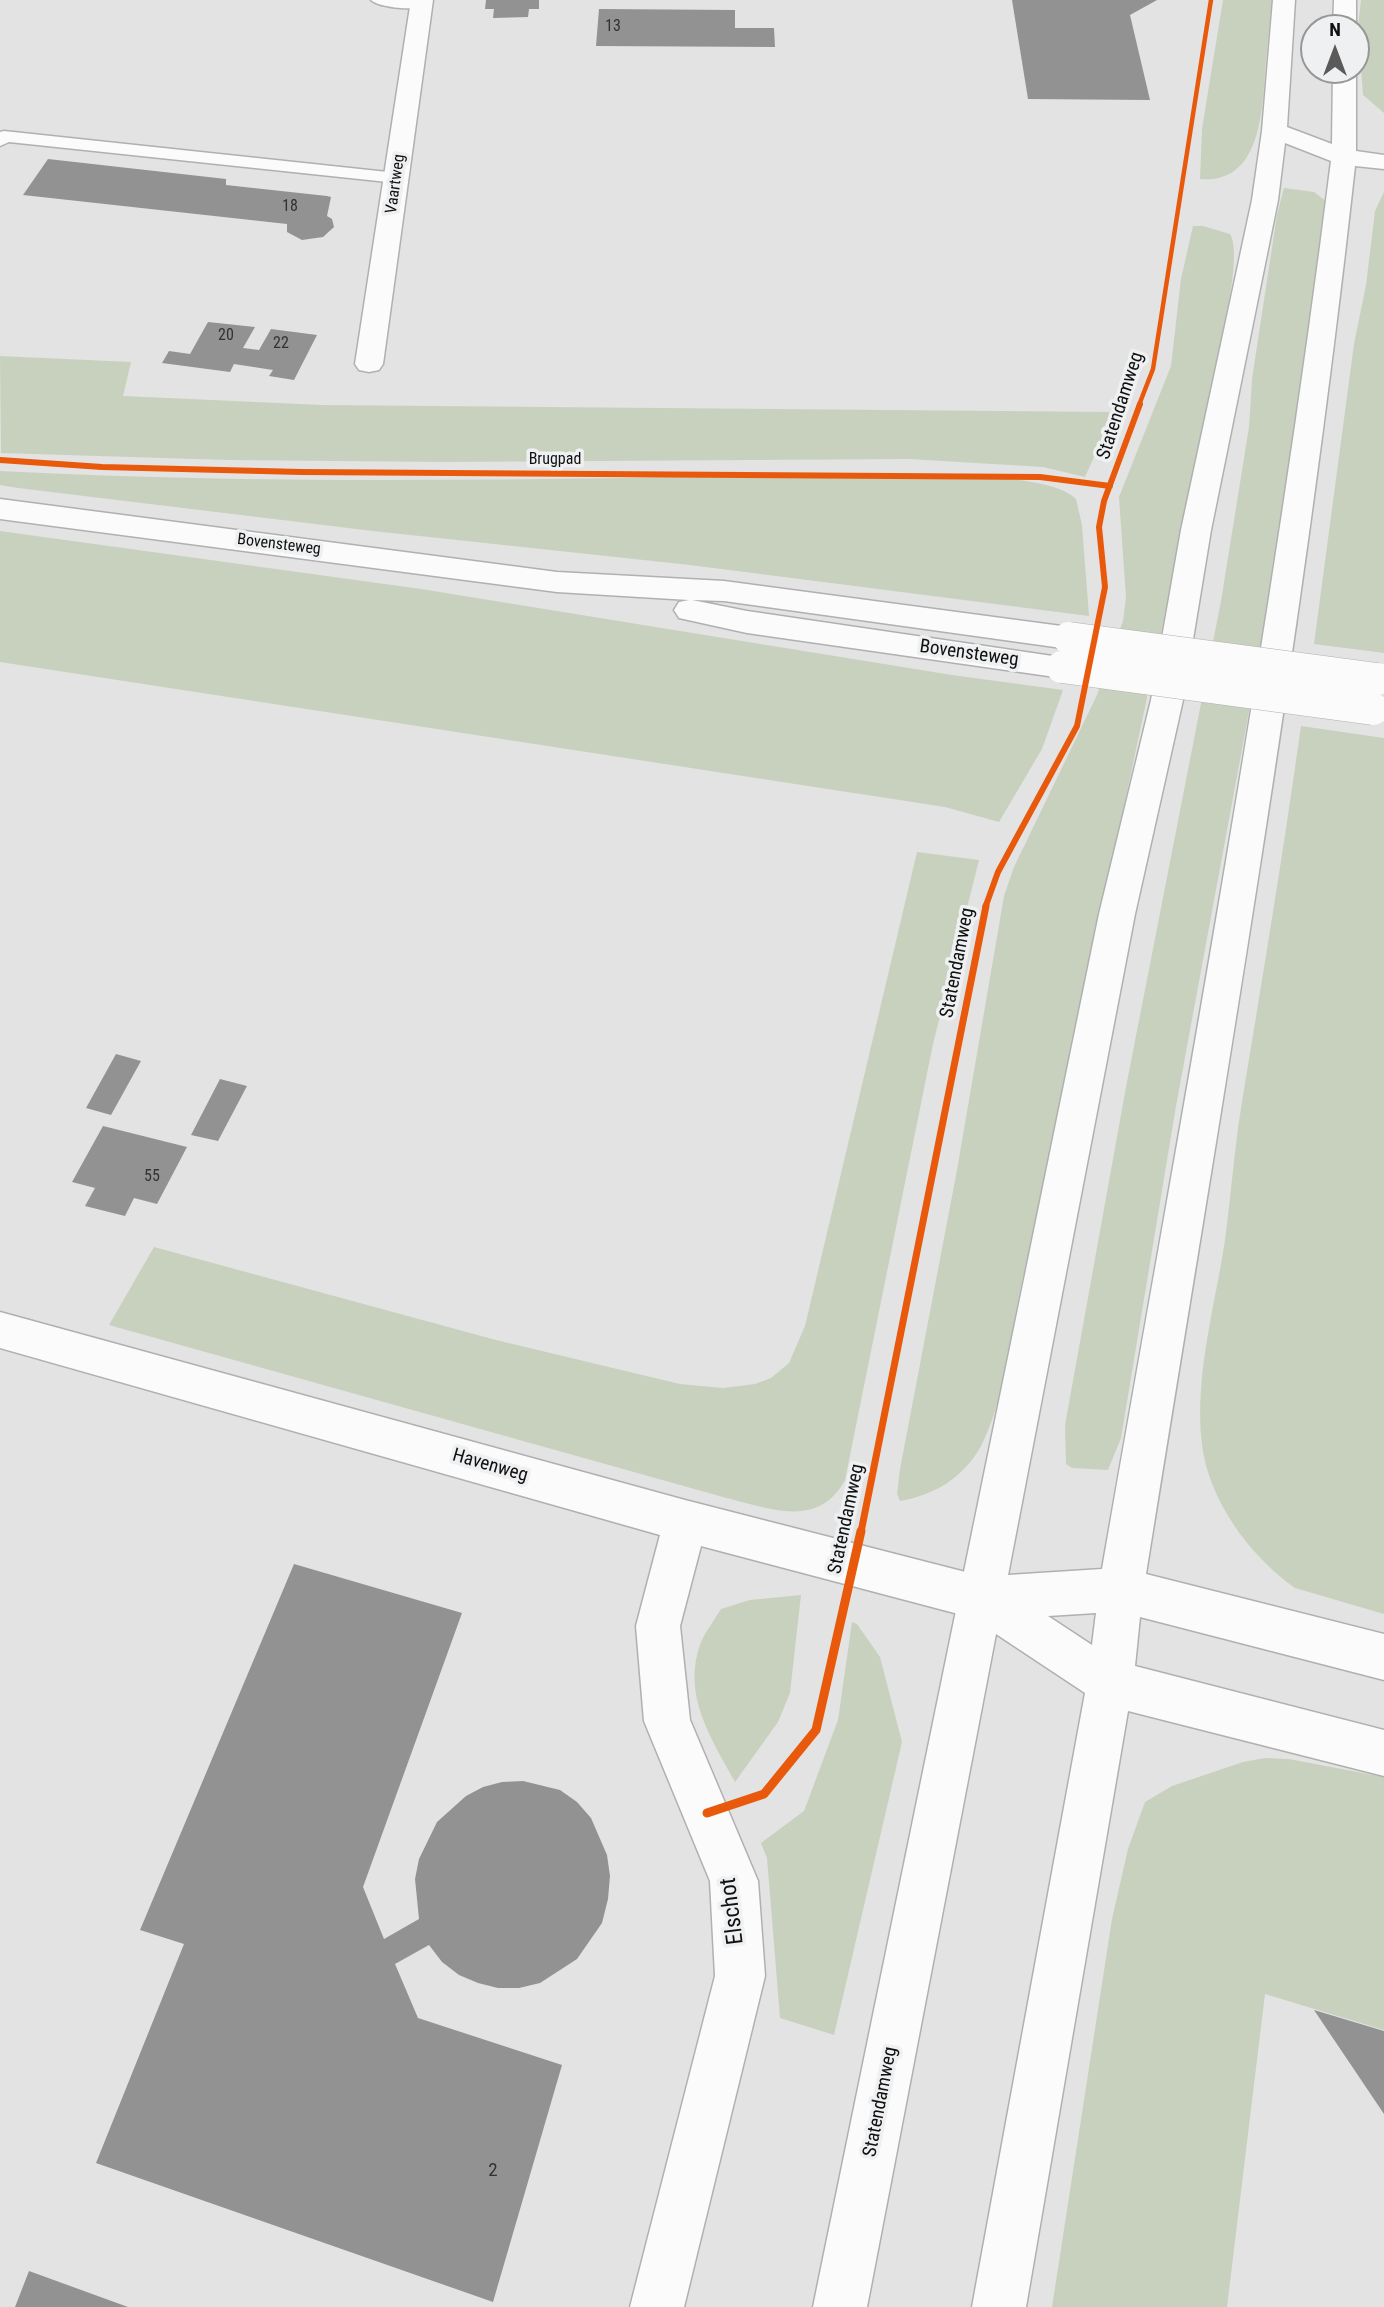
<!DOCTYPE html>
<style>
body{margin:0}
#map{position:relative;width:1384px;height:2307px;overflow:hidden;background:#e3e3e3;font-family:"Roboto Condensed",sans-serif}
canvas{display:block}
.north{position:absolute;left:1300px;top:14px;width:70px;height:70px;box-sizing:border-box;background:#eff0f1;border:2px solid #969797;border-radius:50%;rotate:0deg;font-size:19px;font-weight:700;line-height:28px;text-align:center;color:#101111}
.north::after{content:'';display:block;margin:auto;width:24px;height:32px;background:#5a5a5a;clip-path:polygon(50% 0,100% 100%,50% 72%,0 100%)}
</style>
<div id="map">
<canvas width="1384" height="2307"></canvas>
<div class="north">N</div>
</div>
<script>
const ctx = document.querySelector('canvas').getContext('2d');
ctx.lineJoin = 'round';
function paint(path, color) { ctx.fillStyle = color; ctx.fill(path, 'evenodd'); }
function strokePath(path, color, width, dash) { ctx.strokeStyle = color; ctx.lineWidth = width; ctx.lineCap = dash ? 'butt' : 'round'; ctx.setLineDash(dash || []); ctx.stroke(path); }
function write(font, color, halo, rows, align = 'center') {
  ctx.font = font + ' "Roboto Condensed",sans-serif'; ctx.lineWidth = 7; ctx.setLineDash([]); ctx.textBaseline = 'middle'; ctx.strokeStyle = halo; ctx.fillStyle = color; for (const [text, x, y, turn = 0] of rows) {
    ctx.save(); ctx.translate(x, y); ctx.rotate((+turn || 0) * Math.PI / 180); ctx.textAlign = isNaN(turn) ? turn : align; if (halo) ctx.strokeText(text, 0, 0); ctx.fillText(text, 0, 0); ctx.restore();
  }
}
paint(new Path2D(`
 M1223,0H1272C1269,28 1266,57 1264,86C1261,126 1254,184 1200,179L1202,129Z
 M1361,0H1384V113L1363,95L1358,27Z
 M1284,188L1314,192L1327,202L1277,560L1176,1106L1121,1438L1108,1470L1072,1468L1066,1464L1065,1425L1126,1087L1221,601L1249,427L1252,379L1277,215Z
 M1384,192V653L1314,644L1354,344L1366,285L1375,211Z
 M1193,226H1203L1230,234C1244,257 1217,350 1215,383C1163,621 1112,859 1064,1097C1051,1164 1033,1229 1019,1296C1009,1345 1004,1401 981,1446C964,1477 935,1495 900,1501L897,1494L900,1469L957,1170L1004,896L1014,867L1097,695L1123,621L1126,598L1119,497L1171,366L1181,279Z
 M0,356L131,362L123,396L322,405L1114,412L1085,477L1043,467L909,459L443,462L228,460L1,453Z
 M0,471C208,482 417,481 625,478C715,476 806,471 896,474C934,475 1052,473 1076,499L1082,525L1089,616L690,565L373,531L18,488L0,485Z
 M0,531L421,589L952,675L1063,690L1042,749L999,822L945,807L0,662Z
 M1301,726L1384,738V1614L1295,1588C1250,1556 1209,1501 1202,1445C1194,1376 1215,1307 1225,1240C1231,1196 1234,1152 1241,1108C1262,981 1283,854 1301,726Z
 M917,852L979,860L933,1044L845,1480C818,1530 768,1508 723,1497L109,1325L154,1247L496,1340L680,1384L723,1388L755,1384L771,1378L789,1363L805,1326Z
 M801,1595L790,1693L778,1722L735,1782C711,1738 681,1694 701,1642C706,1631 715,1619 721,1609L750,1600Z
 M852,1622L857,1624L880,1657L902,1742L834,2035L780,2018L767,1858L761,1843L804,1811L838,1720Z
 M1265,1758L1289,1759L1384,1777V2030L1265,1994L1227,2307H1052L1112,1919L1128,1849L1145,1802L1172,1786L1243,1762Z`), '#c8d1bd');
paint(new Path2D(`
 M486,0H539V9H529L528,17L493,18L494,9H485Z
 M1012,0H1157L1130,15L1150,100L1028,99Z
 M599,9L735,10V28H774L775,47L596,46Z
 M48,159L226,179V185L327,196L331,197L327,216L332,219L334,227L323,237L302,240L287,232V224L23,195Z
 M208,322L255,327L243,348L259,350L271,329L317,335L294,380L269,376L273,370L234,364L230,372L162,363L169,351L190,354Z
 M116,1054L141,1061L111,1115L86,1108Z
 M220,1079L247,1086L218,1141L191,1135Z
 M103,1126L187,1147L157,1204L134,1198L125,1216L85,1206L95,1188L72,1182Z
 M294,1564L462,1613L363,1887L384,1939L419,1919L415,1879L419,1859L437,1822L466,1796L483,1787L502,1782L523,1781L560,1790L577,1802L591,1818L607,1855L610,1876L608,1899L602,1923L577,1959L540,1983L519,1988H498L478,1983L459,1975L442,1962L429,1945L395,1964L418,2018L562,2065L493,2302L96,2163L184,1944L140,1930Z
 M1314,2010L1384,2031V2114Z
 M29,2271L128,2307H15Z`), '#929292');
const lane = new Path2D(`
 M371,0H426L430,4C422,12 379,8 371,0Z
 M4,131L397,173L406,178L397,183L9,142L0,146V132Z`);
const street = new Path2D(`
 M411,0H433L383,364L379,370L369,372L359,370L355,364Z
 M0,1312L685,1500L981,1576L997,1583L1003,1598L997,1613L981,1620L701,1546L680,1626L690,1720L758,1881L765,1976L684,2307H630L715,1976L710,1881L644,1721L636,1626L660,1535L0,1348Z`);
const secondary = new Path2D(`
 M1273,0H1295L1287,127L1332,144L1333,70L1356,69V151L1384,155V169L1355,166C1303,638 1221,1106 1146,1574L1384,1634V1680L1140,1617L1135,1666L1384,1730V1776L1128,1711L1026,2307H972L1085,1693L996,1634L867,2307H813L1099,914L1151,700L1181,530L1252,200L1262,131ZM1285,143L1331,161C1272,633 1184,1101 1102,1569L1008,1575L1135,914L1183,700L1211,530L1278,200ZM1096,1613L1092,1645L1048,1616Z
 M1334,0H1356V29L1333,28Z
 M0,499L557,572L724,581L1069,627L1080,630L1085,638L1080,646L1069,649L724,601L692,600L747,611L1073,659L1078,667L1073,675L1062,678L747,633L679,618L674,610L679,602L689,600L557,592L0,519Z`);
strokePath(lane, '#b0b0b0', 3);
strokePath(street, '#b0b0b0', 3);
strokePath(secondary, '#b0b0b0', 3);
paint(lane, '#fbfbfb');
paint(street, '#fbfbfb');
paint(secondary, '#fbfbfb');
const secondaryBridge = new Path2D(`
 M1069,638L1377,679
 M1062,667L1373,709`);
strokePath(secondaryBridge, '#b0b0b0', 33, []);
strokePath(secondaryBridge, '#fbfbfb', 32);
strokePath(new Path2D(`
 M1139,405L1153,369L1211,0`), '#e8590c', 4.5);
strokePath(new Path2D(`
 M0,460L102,467L301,472L1040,477L1110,486
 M985,908L998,872L1077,726L1105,587L1099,527L1104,501L1140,404`), '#e8590c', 6);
strokePath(new Path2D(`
 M861,1532L986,906`), '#e8590c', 7);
strokePath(new Path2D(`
 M707,1813L764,1794L816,1730L861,1531`), '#e8590c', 9);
write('16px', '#303131', null, [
 ["13",613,27],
 ["18",290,207],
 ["20",226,336],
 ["22",281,344],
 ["55",152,1177]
]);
write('16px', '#101111', '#eff0f1', [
 ["Vaartweg",396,184,-82],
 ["Brugpad",555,460],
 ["Bovensteweg",279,545,7]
]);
write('19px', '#101111', '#eff0f1', [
 ["Statendamweg",1121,406,-72],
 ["Bovensteweg",969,654,8],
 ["Statendamweg",958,963,-79],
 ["Havenweg",490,1466,16],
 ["Statendamweg",847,1519,-78],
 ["Statendamweg",881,2102,-79]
]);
write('19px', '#303131', null, [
 ["2",493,2171]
]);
write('23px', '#101111', '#eff0f1', [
 ["Elschot",733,1911,-97]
]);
</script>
